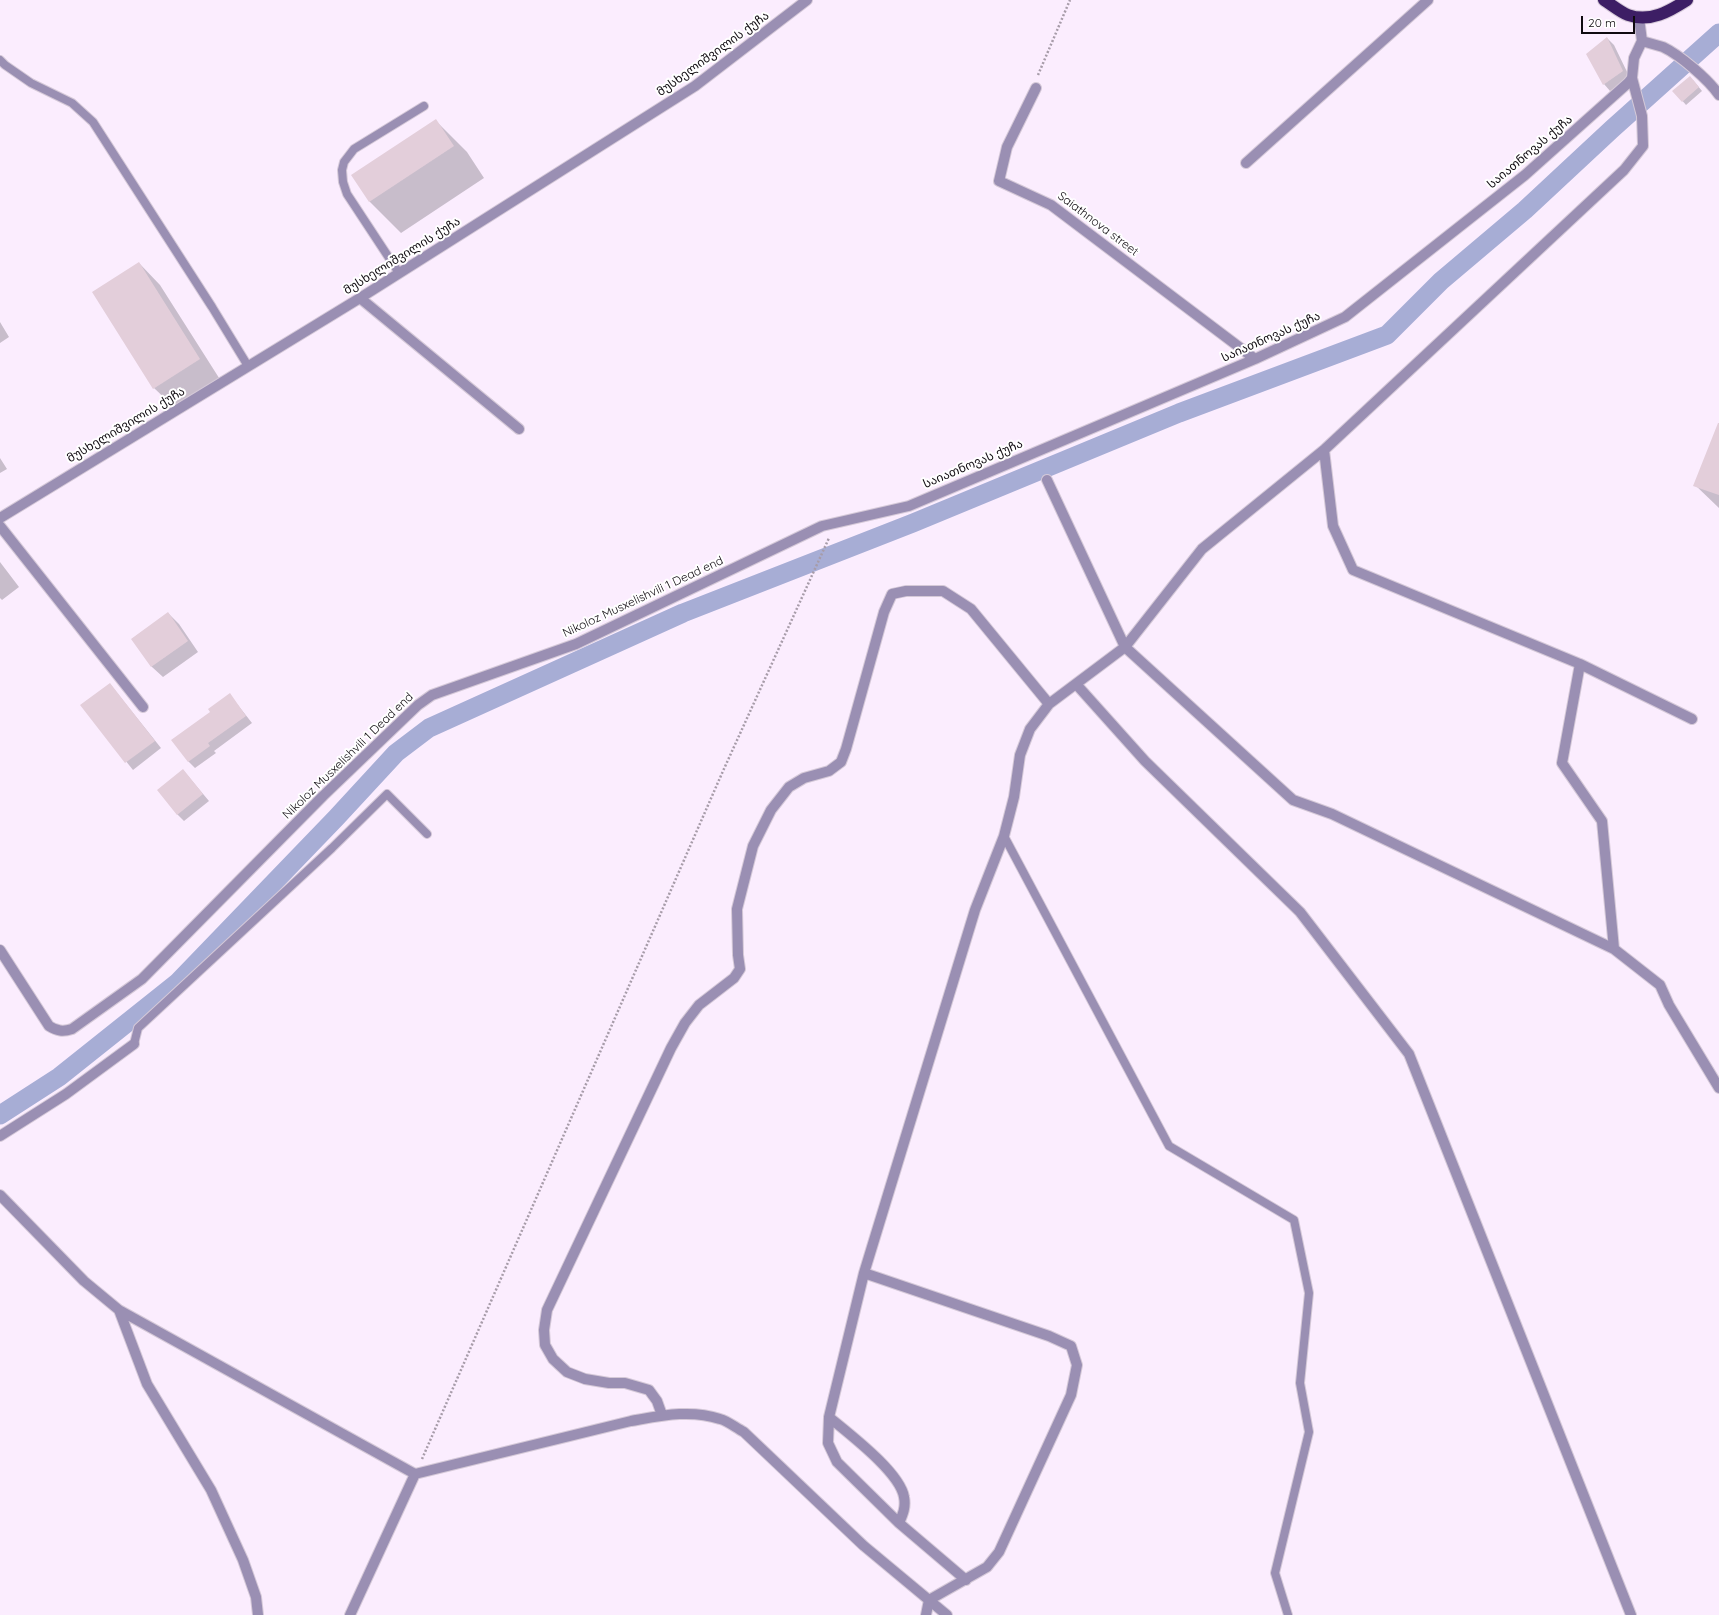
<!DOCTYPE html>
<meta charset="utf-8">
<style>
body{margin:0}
#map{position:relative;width:1719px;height:1615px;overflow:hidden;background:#fbedfe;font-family:Quicksand,sans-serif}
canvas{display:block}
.scale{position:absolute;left:1581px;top:16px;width:54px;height:18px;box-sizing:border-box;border:2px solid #0f0a10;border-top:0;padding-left:5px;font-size:12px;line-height:14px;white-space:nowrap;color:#0f0a10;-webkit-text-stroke:3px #fff;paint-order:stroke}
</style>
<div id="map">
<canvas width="1719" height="1615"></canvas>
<div class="scale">20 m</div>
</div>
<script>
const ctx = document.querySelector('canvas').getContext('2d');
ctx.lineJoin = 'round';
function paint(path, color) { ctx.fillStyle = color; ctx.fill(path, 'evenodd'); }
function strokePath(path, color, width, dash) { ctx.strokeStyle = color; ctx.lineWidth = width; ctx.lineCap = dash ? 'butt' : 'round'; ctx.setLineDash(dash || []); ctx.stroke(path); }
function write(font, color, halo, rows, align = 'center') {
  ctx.font = font + ' Quicksand,"Noto Sans Georgian",sans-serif'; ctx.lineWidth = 4; ctx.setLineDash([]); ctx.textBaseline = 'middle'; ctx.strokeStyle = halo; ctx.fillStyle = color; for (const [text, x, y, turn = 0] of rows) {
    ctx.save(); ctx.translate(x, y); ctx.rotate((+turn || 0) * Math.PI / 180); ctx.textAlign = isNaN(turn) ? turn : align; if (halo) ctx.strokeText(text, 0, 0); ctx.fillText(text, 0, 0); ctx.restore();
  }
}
paint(new Path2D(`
 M1607,38L1614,45L1630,78L1610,91L1604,84Z
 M1693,80L1702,91L1686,105L1674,91Z
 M436,121L467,152L484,178L401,233L370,202L353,175Z
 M139,263L160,285L221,381L176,409L154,388Z
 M0,322L9,337L0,343Z
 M1719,423V508L1695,485Z
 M0,458L7,469L0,473Z
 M0,562L19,587L2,600L0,598Z
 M168,613L179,624L198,652L163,677L152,667L132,639Z
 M110,684L161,748L133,770L81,705Z
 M230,695L252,723L214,751L216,753L195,768L188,761L211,712Z
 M183,770L209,801L184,821L177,814Z`), '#0003');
strokePath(new Path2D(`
 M0,1115L59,1077L177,983L336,818L396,753L429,728L683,613L913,523L1179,413L1387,335L1441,281L1525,210L1612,129L1719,33`), '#a7add5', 19);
paint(new Path2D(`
 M1607,37L1623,71L1603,85L1586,54Z
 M1690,76L1699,87L1682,102L1672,91Z
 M436,119L454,146L369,202L351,175Z
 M139,262L200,359L153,389L92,292Z
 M1718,423H1719V495L1693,486Z
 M168,612L188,641L151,667L131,639Z
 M110,683L155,741L125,763L80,705Z
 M230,693L246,716L208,743L210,746L188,762L171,740L210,712L208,709Z
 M183,769L203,794L177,815L157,790Z`), '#e3ceda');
const lane = new Path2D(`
 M0,60L5,65L31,83L72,103L93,122L212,307L248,366
 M399,273L347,194L343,182L342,170L344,162L354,149L424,106
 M1004,836L1169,1146L1294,1220L1309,1293L1300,1383L1309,1432L1275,1573L1288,1615
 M134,1044L138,1028L332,848L387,794L427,834`);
const street = new Path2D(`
 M1639,18L1642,41C1649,43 1656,45 1663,47C1680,55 1709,80 1719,95
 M1036,88L1007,147L999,181L1051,205L1255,359
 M1246,163L1428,0
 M360,298L519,429
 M1324,450L1333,526L1353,570L1580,664L1692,719
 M1047,480L1125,647L1293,800L1332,814L1614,949L1660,985L1669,1005L1719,1088
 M0,518L360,298L695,86L807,0
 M0,526L143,707
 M1580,664L1562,763L1602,821L1614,949
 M1076,684L1145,761L1300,912L1409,1054L1631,1615
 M0,950L49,1026C57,1031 63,1032 72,1029L142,979L323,796L418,705L432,695L576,644L822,526L909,506L1255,359L1345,317L1525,175L1628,83L1632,78L1634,58L1642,41
 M0,1136L66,1094L134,1044
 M0,1195L84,1281L119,1310L415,1474L631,1421C660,1416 690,1409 720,1419C728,1421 736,1428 744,1432L864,1546L947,1615
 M864,1273L829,1417L828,1443L837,1462L899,1523L966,1580
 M119,1310L147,1384L211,1490L243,1560L256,1597L258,1615
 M662,1415L657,1401L649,1390L625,1383H609L585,1379L567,1372L553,1359L545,1345L544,1330L547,1310L671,1048L685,1023L699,1005L734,978L740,969L738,955L737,909L753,846L771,810L789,787L804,778L829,771L841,762L846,749L884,612L892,594L906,591H943L971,609L1049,704
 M829,1417C848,1433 900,1472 904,1497C906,1507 903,1514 899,1523
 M350,1615L415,1474
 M926,1615L929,1600L987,1567L999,1552L1071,1395L1077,1365L1071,1346L1049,1336L864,1273L975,910L1004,836L1014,797L1020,755L1030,729L1049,704L1125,647L1202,549L1324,450L1624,170L1643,146L1642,116L1632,78`);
const highway = new Path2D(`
 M1604,0C1612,5 1620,12 1628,15C1650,23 1670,11 1687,0`);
strokePath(lane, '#d5c9d8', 10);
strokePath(street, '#d5c9d8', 12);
strokePath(highway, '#d5c9d8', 14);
strokePath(new Path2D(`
 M1038,75L1070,0
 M422,1459L723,771L829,538`), '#a79ca9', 2.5, [2, 2]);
strokePath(lane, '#9a8fb3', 8);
strokePath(street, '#9a8fb3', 10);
strokePath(highway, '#3d1e65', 12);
write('12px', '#0f0a10', '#fff', [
 ["მუსხელიშვილის ქუჩა",713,54,-36],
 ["საიათნოვას ქუჩა",1530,152,-40],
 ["Saiathnova street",1098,224,37],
 ["მუსხელიშვილის ქუჩა",402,256,-32],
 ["საიათნოვას ქუჩა",1271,337,-24],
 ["მუსხელიშვილის ქუჩა",126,425,-31],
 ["საიათნოვას ქუჩა",973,464,-23],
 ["Nikoloz Musxelishvili 1 Dead end",643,597,-25],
 ["Nikoloz Musxelishvili 1 Dead end",348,756,-44]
]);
</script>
